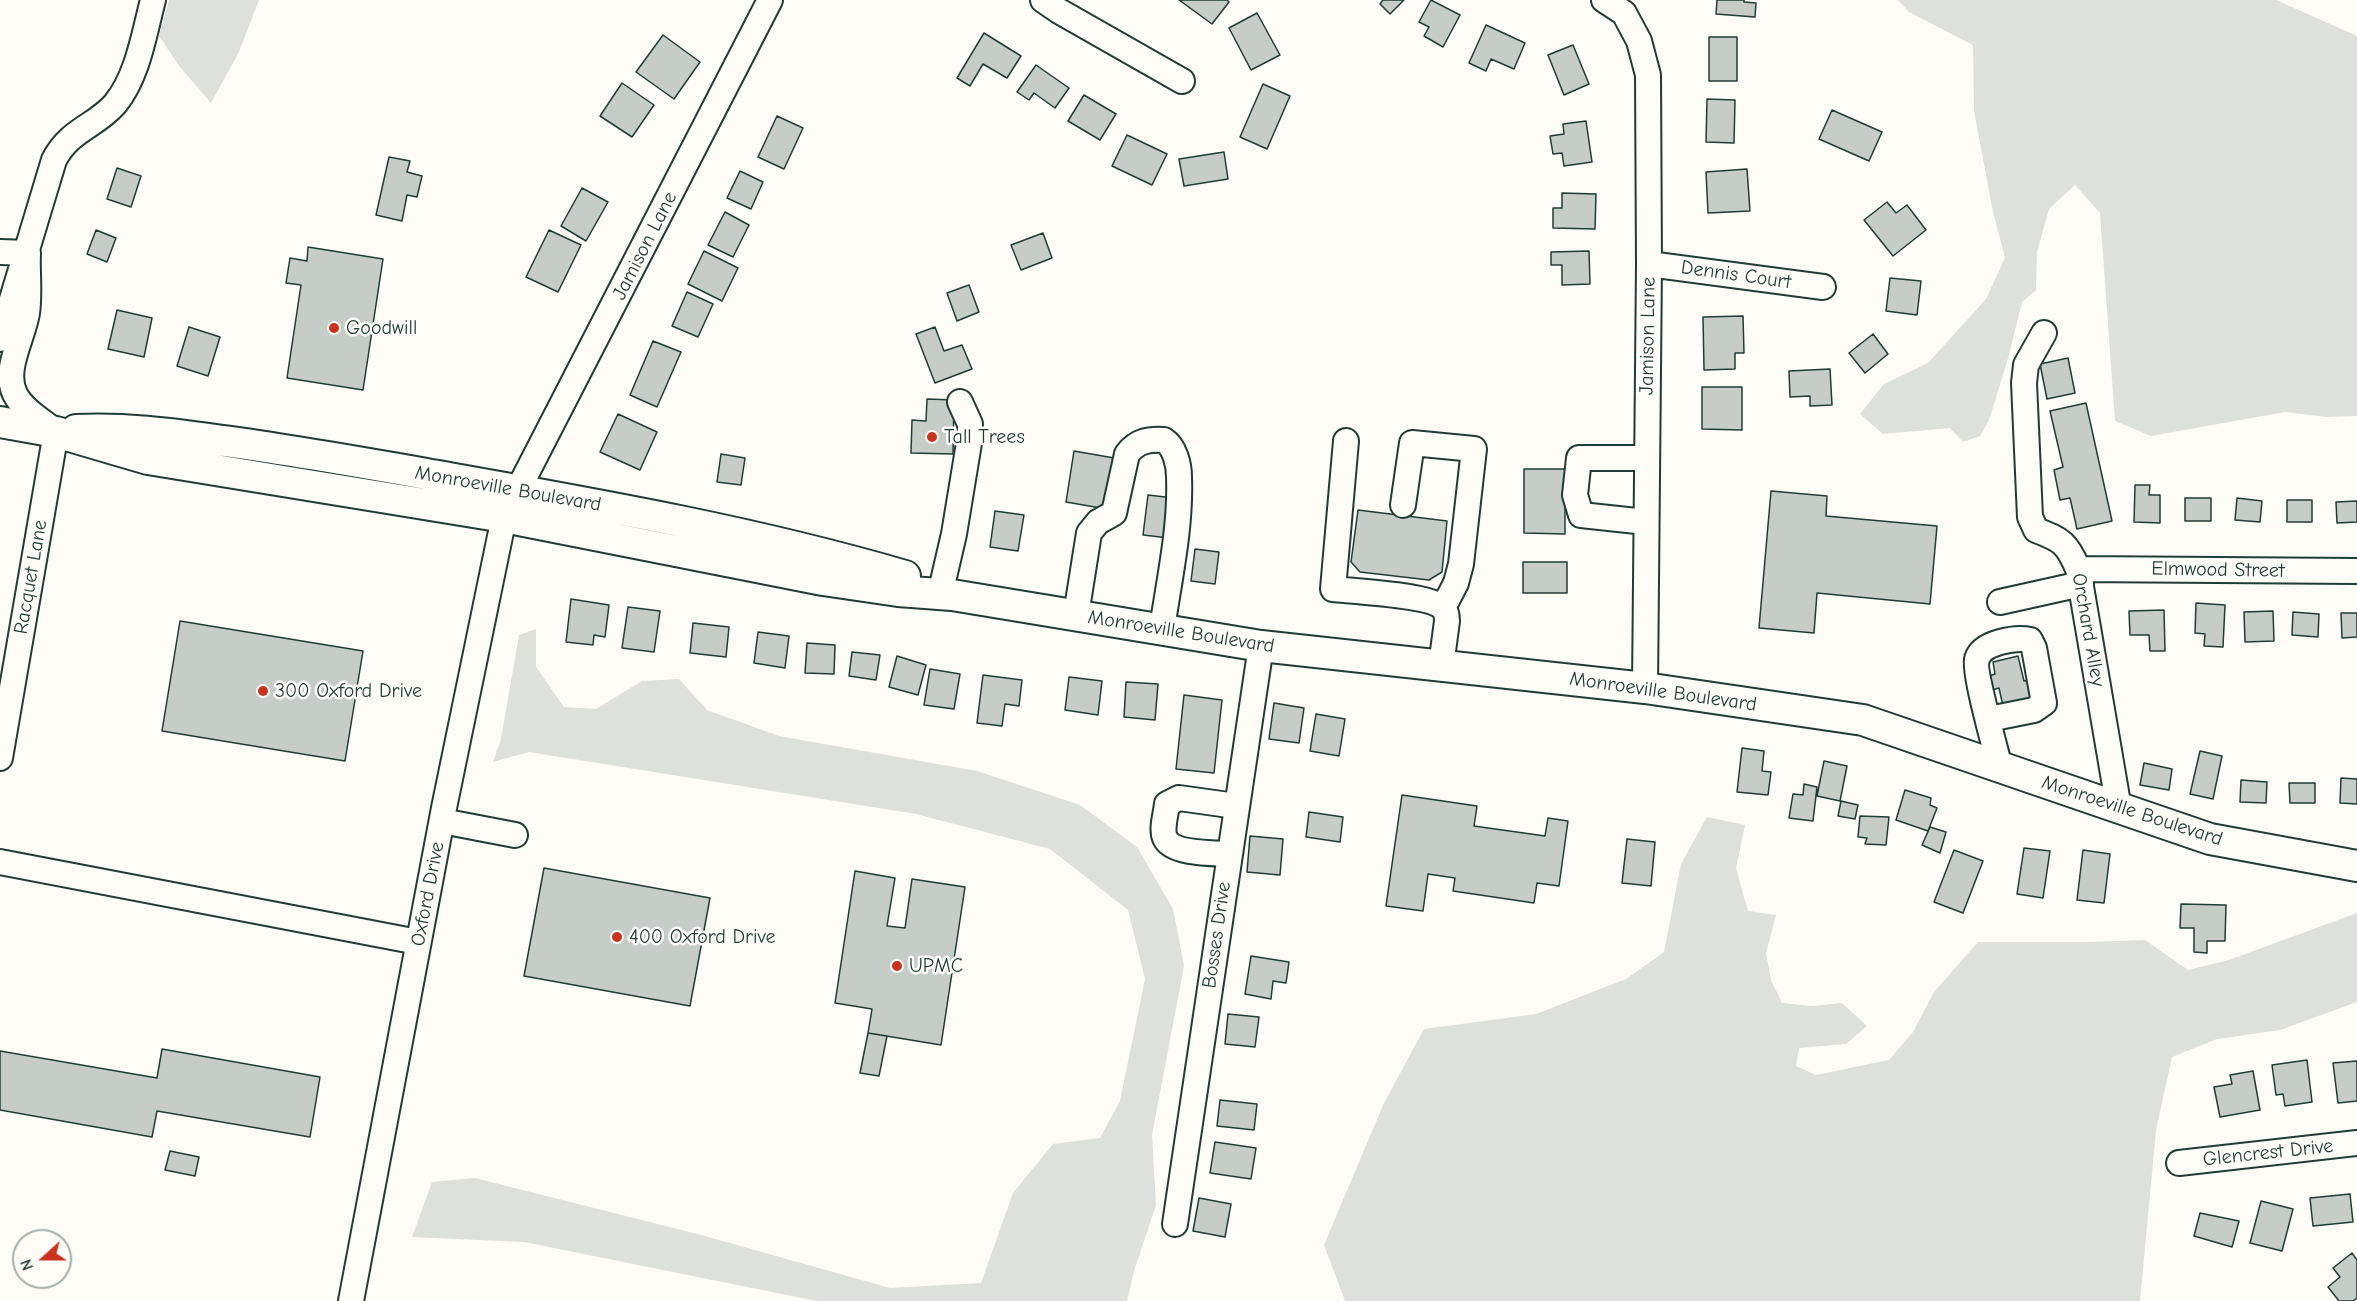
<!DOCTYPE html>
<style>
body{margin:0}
#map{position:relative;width:2357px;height:1301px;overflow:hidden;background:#fdfcf7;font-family:"Comic Neue",sans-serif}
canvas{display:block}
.north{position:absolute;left:12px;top:1229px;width:60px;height:60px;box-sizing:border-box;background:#fdfcf7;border:2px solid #a4b0a9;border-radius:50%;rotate:249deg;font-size:16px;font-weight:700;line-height:24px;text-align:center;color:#1f3d34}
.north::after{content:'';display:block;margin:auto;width:21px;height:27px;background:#c8321e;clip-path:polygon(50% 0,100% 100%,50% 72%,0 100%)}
</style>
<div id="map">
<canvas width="2357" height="1301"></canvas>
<div class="north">N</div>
</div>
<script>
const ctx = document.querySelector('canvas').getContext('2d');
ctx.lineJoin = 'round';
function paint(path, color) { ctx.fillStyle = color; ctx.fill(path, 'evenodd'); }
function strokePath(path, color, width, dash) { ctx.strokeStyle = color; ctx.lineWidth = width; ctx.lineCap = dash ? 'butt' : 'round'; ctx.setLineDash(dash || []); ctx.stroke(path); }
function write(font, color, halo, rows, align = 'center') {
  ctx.font = font + ' "Comic Neue",sans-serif'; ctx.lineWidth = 5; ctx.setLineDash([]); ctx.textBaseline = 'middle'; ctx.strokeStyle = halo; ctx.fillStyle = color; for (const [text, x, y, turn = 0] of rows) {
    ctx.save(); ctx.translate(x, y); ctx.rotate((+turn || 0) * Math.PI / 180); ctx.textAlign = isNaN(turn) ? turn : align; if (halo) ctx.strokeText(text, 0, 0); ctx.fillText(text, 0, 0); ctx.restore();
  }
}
paint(new Path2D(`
 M169,0H259L239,52L211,103L180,67L159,36Z
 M1898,0H2276L2357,36V416L2326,417L2285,412L2151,436L2115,421L2100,213L2075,185L2049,209L2037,252L2036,290L2022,302L2009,355L1989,420L1980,436L1963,442L1950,428L1883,434L1860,414L1884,384L1928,363L1986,299L2005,258L1993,212L1974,111L1973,45L1909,12Z
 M536,629V667L564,707L596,709L642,681L679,679L707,710L779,736L977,771L1080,805L1137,847L1173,909L1184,966L1152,1135L1156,1205L1134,1271L1127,1301H817L524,1242L412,1237L432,1182L475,1178L705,1236L890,1288L981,1283L1013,1193L1053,1144L1100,1138L1120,1101L1145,979L1128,910L1050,849L916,814L529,752L493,762L501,739L519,635Z
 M1707,817L1745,825L1736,868L1748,911L1776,915L1766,953L1771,980L1782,1003L1812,1006L1842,1003L1867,1026L1846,1044L1799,1048L1796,1066L1816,1075L1889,1060L1913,1032L1934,992L1978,942H2086L2145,940L2188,970L2229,960L2357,913V1002L2280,1030L2217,1039L2172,1057L2156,1130L2140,1301H1345L1324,1245L1384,1103L1424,1029L1536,1014L1626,979L1664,952L1681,864Z`), '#dde0db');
const building = new Path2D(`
 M1179,0H1227L1229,2L1212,24Z
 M1383,0H1404L1390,14L1380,4Z
 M1431,0L1460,15L1443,47L1424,36L1429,27L1419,22Z
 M1717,0H1744V2L1756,3L1755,17L1716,14Z
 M1257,13L1280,55L1251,70L1229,28Z
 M1486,25L1525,43L1514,69L1491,59L1486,71L1469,63Z
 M984,33L1021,56L1007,78L983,64L970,86L957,78Z
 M663,35L700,62L674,99L636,72Z
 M1709,37H1737V81H1709Z
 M1573,45L1589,84L1564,95L1548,55Z
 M1036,65L1069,88L1055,108L1034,93L1029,100L1017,92Z
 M622,83L654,105L632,137L600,116Z
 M1263,84L1290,96L1267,149L1240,137Z
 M1084,95L1116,114L1100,140L1068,121Z
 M1707,99L1735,100L1734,143L1706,142Z
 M1832,110L1882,132L1869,161L1819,139Z
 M777,116L803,128L784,169L758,157Z
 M1586,121L1592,162L1564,166L1562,153L1553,154L1550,136L1564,134L1563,124Z
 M1127,135L1167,154L1152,185L1112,166Z
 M1224,152L1228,179L1184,186L1179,159Z
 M389,157L410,161L407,172L422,176L417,197L407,195L402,221L376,215Z
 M117,168L141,176L131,207L107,199Z
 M1747,169L1750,211L1708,213L1706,172Z
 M740,171L763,182L751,209L727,198Z
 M582,188L608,202L586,241L561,226Z
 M1562,193L1596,194L1595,229L1553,228V208H1562Z
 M1887,202L1896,213L1907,205L1926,230L1893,256L1864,220Z
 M725,212L749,225L733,257L708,245Z
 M96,230L116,238L107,262L87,254Z
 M549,230L581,245L558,292L526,277Z
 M1043,233L1052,258L1021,270L1011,245Z
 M308,247L383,259L363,390L287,378L301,285L286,283L290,258L307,261Z
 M704,251L738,268L722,301L688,284Z
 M1589,251L1590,284L1562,285V265H1551V252Z
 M1890,278L1921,281L1917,315L1886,311Z
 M969,285L979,312L957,321L947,293Z
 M687,292L713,304L698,337L672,326Z
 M117,310L152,318L144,357L108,349Z
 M1743,316L1744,353H1735V369L1704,370L1703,317Z
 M189,327L220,337L208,376L177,366Z
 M935,327L944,351L962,345L972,369L935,383L916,334Z
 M1873,334L1888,354L1865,373L1849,353Z
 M653,341L681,352L657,407L630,395Z
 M2068,358L2075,393L2047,399L2040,364Z
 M1830,369L1832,405L1810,406V396L1790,397L1789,371Z
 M1702,387H1742V430L1702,429Z
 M927,399L954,400L953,454L911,453L912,420L926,421Z
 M2086,403L2112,521L2077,529L2070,498L2060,500L2054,470L2063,467L2050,411Z
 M618,414L657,432L640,470L600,452Z
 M1074,451L1120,459L1112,510L1066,502Z
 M721,454L745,458L741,485L717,482Z
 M1524,469H1565V534L1524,533Z
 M2135,485H2150L2149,495H2160V523L2134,522Z
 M1771,491L1827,496L1826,516L1937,526L1930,604L1817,593L1814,633L1759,628Z
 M1148,495L1174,498L1169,538L1143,535Z
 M2185,498H2211V521H2185Z
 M2237,498L2262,501L2260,522L2235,520Z
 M2287,500H2312V522H2287Z
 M2357,501V522L2337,523L2336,502Z
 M1358,510L1447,521L1442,572L1429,580L1360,572L1351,562Z
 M995,511L1024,515L1018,551L990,547Z
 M1195,549L1219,552L1215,584L1191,581Z
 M1523,562H1567V593H1523Z
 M571,599L609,605L605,637L594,635L593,645L566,642Z
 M2196,603L2225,605L2223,647L2204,646L2205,634L2195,633Z
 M628,607L660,611L654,652L622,648Z
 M2164,610L2165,651H2150L2149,635H2130L2129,611Z
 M2273,611L2274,641L2245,642L2244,612Z
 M2293,612L2319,614L2318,637L2292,635Z
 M2341,613H2357V637L2342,638Z
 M180,621L363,651L345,761L162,731Z
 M693,623L729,627L726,657L690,653Z
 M758,632L789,636L785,668L754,663Z
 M807,643L835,645L834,674L805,673Z
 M852,652L880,655L876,680L849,676Z
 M897,656L926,665L918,695L889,687Z
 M2018,656L2024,681L2030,680L2035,699L2003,706L1999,688L1992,690L1989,676L1995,674L1993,662Z
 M930,669L960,674L954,709L924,705Z
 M983,675L1022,680L1019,706L1005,704L1002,726L977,723Z
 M1069,677L1102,681L1098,715L1065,710Z
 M1126,682L1158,684L1155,720L1124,717Z
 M1184,695L1222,700L1214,773L1176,769Z
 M1274,703L1304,708L1299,743L1269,739Z
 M1316,714L1345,719L1339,756L1310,751Z
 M1742,748L1764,751L1762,771L1771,772L1768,795L1737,792Z
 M2200,751L2222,756L2213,799L2190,794Z
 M1824,761L1847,766L1840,801L1817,796Z
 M2144,763L2172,769L2169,790L2140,785Z
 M2341,778L2357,779V804L2340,803Z
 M2241,780L2267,782L2266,803L2240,802Z
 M2289,783H2315V803H2290Z
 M1804,784L1817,787L1813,821L1789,818L1793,794L1803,795Z
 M1905,790L1931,798L1930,805L1937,808L1928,831L1896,820Z
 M1402,795L1477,806L1474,826L1545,836L1548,818L1568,821L1559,886L1537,883L1534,903L1453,891L1455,878L1428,874L1423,911L1386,906Z
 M1841,801L1858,805L1855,819L1838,816Z
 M1309,812L1343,817L1340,842L1306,837Z
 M1860,816L1889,817L1886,845L1865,844L1867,838L1858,837Z
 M1930,827L1946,832L1940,853L1922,845Z
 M1250,836L1283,839L1280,875L1247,872Z
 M1627,839L1655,842L1651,886L1622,883Z
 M2024,848L2050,851L2043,898L2017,894Z
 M1954,850L1983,861L1963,913L1934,902Z
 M2083,850L2110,854L2104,903L2077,900Z
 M544,868L710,898L690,1006L524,976Z
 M855,871L895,878L887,926L905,928L912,879L965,887L941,1045L868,1033L872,1009L835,1003Z
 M2181,904L2226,905L2225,941H2207V953L2194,952V928H2180Z
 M1251,956L1289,962L1286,983L1273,981L1271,999L1245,994Z
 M1228,1014L1259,1017L1255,1047L1225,1044Z
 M868,1033L887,1036L879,1076L860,1073Z
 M162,1049L320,1077L310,1137L157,1111L152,1137L0,1110V1051L157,1078Z
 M2307,1060L2312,1102L2285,1106L2283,1094L2276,1095L2272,1065Z
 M2357,1061V1101L2338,1103L2333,1063Z
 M2253,1071L2260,1110L2220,1117L2214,1087L2232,1084L2230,1075Z
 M1220,1100L1257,1104L1254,1130L1217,1126Z
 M1215,1142L1256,1148L1251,1179L1210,1173Z
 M170,1151L199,1157L195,1176L165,1170Z
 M2350,1194L2353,1222L2313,1226L2310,1198Z
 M1199,1198L1231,1204L1225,1237L1193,1231Z
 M2261,1201L2293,1209L2282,1251L2250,1243Z
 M2200,1213L2239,1221L2232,1247L2194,1236Z
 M2352,1253L2357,1260V1298L2353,1301H2339L2328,1287L2340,1277L2333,1268Z`);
paint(building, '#c6cdc7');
strokePath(building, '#1f3d34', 1.5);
const minor = new Path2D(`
 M1043,0L1059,11L1182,81
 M1604,0L1624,13L1639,41L1648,75L1649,264L1645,688
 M0,252L28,253
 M1649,264L1823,287
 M2044,333L2026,365L2024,383L2030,517L2036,530C2062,540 2067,543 2078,569L2119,809
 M0,339L54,160C70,129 95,127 115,104C138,76 144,34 153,0
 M1346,441L1333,589C1352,591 1431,595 1443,608C1446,611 1447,616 1447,621L1441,666
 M1403,505L1412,443L1474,449L1461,564L1456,583L1443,608
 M1646,522L1581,515L1575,495L1579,458H1647
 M2078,569L2357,571
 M941,590L954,534L970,437V424L960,402
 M2000,602L2081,584
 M1076,615L1089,533L1098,522L1114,513L1127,454C1137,441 1148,439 1164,440C1175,447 1179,465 1179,477C1181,528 1169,580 1162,629
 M1989,719L2034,710L2044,703L2034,648L2030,640C2016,637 1982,642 1977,659C1973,670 1996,751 2000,768
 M0,758L56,432C43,421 23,410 15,394C3,370 23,338 27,313C30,294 27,272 28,253
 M442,821L515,835
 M1229,854C1213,853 1172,854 1165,838C1161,829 1166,814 1167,804L1179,798L1236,806
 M0,862L418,942
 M2179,1163L2357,1143
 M1175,1224L1261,646
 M351,1301L444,808L504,517L770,0`);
const major = new Path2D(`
 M0,422L56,432L148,459L504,517L823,580L898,591L952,595L1261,646L1645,688L1863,720L2210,839L2357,866
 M76,430C125,428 168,433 216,440C279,448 341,459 404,470C572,500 741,528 905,576`);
strokePath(minor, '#1f3d34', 28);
strokePath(major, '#1f3d34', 34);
strokePath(minor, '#fdfcf7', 24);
strokePath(major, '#fdfcf7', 30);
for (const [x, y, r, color] of [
 [334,328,6,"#c8321e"],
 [932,437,6,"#c8321e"],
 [263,691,6,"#c8321e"],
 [617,937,6,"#c8321e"],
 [897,966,6,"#c8321e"]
]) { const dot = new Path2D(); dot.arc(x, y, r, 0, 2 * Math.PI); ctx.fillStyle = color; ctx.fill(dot); strokePath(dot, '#fdfcf7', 2); }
write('20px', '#1f3d34', '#fdfcf7', [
 ["Jamison Lane",645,246,-63],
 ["Dennis Court",1736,275,8],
 ["Jamison Lane",1648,336,-89],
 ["Monroeville Boulevard",508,489,10],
 ["Elmwood Street",2218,570,1],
 ["Racquet Lane",31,577,-80],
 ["Orchard Alley",2088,630,80],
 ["Monroeville Boulevard",1181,632,9],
 ["Monroeville Boulevard",1663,692,8],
 ["Monroeville Boulevard",2132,811,18],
 ["Oxford Drive",428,894,-79],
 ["Bosses Drive",1217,935,-82],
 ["Glencrest Drive",2268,1153,-6]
]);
write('20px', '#1f3d34', '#fdfcf7', [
 ["Goodwill",346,328],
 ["Tall Trees",944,437],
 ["300 Oxford Drive",275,691],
 ["400 Oxford Drive",629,937],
 ["UPMC",909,966]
], 'left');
</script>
